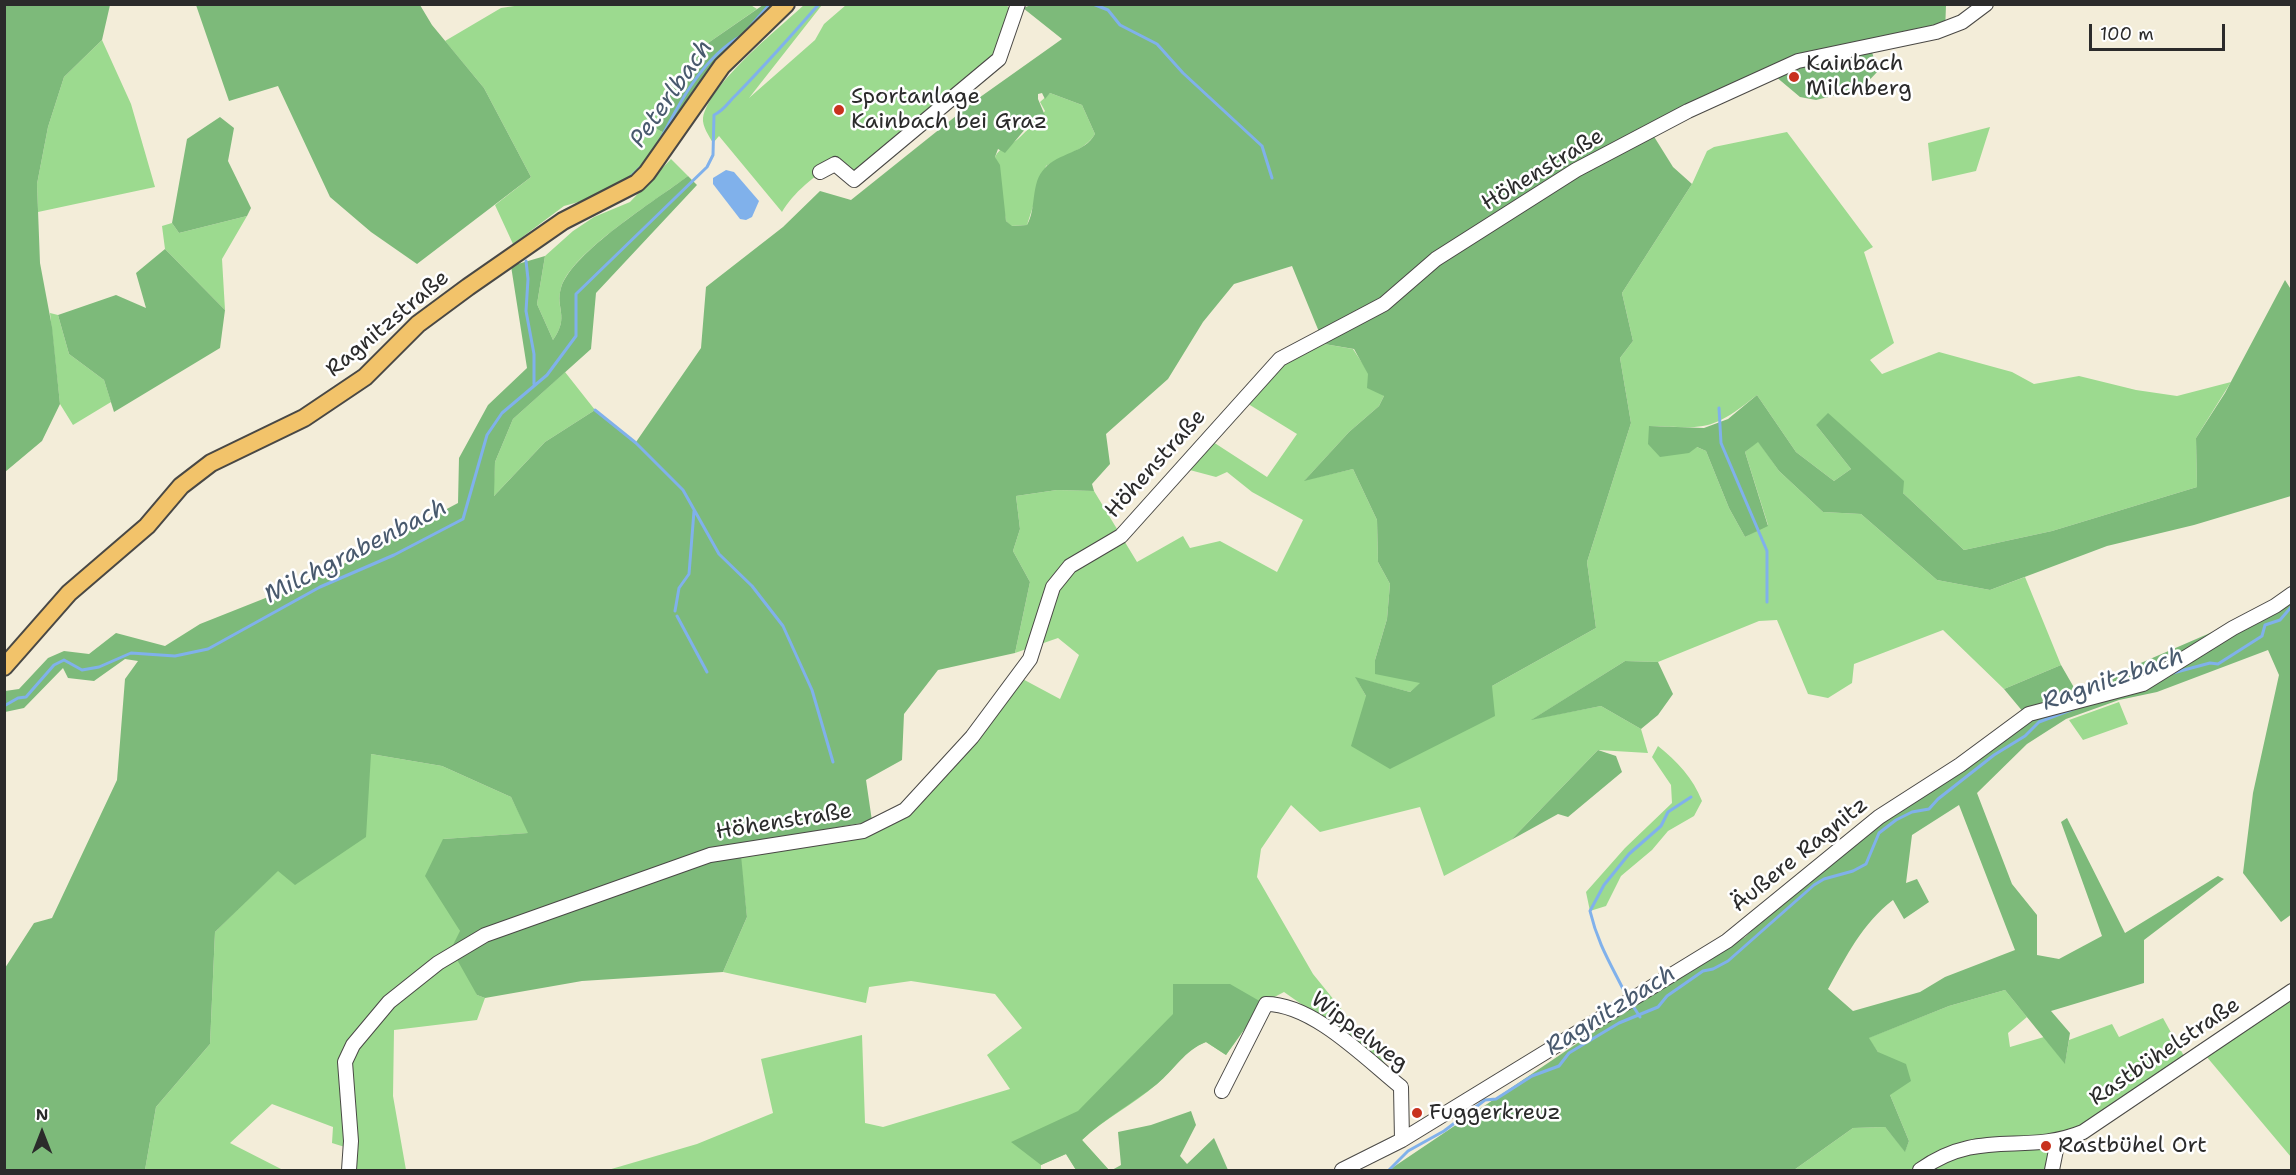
<!DOCTYPE html>
<meta charset="utf-8">
<style>
body{margin:0}
#map{position:relative;width:2296px;height:1175px;overflow:hidden;background:#f3edd9;font-family:"Shantell Sans",sans-serif}
canvas{display:block}
.frame{position:absolute;inset:0;border:6px solid #2b2b2b;pointer-events:none}
.north{position:absolute;left:12px;top:1103px;width:60px;height:60px;-webkit-text-stroke:4px #fff;paint-order:stroke;rotate:0deg;font-size:16px;font-weight:700;line-height:24px;text-align:center;color:#2b2b2b}
.north::after{content:'';display:block;margin:auto;width:21px;height:27px;background:#2b2b2b;clip-path:polygon(50% 0,100% 100%,50% 72%,0 100%)}
.scale{position:absolute;left:2089px;top:24px;width:136px;height:27px;box-sizing:border-box;border:3px solid #2b2b2b;border-top:0;padding-left:8px;font-size:18px;line-height:21px;white-space:nowrap;color:#2b2b2b;-webkit-text-stroke:4px #fff;paint-order:stroke}
</style>
<div id="map">
<canvas width="2296" height="1175"></canvas>
<div class="frame"></div>
<div class="north">N</div>
<div class="scale">100 m</div>
</div>
<script>
const ctx = document.querySelector('canvas').getContext('2d');
ctx.lineJoin = 'round';
function paint(path, color) { ctx.fillStyle = color; ctx.fill(path, 'evenodd'); }
function strokePath(path, color, width, dash) { ctx.strokeStyle = color; ctx.lineWidth = width; ctx.lineCap = dash ? 'butt' : 'round'; ctx.setLineDash(dash || []); ctx.stroke(path); }
function write(font, color, halo, rows, align = 'center') {
  ctx.font = font + ' "Shantell Sans",sans-serif'; ctx.lineWidth = 5; ctx.setLineDash([]); ctx.textBaseline = 'middle'; ctx.strokeStyle = halo; ctx.fillStyle = color; for (const [text, x, y, turn = 0] of rows) {
    ctx.save(); ctx.translate(x, y); ctx.rotate((+turn || 0) * Math.PI / 180); ctx.textAlign = isNaN(turn) ? turn : align; if (halo) ctx.strokeText(text, 0, 0); ctx.fillText(text, 0, 0); ctx.restore();
  }
}
paint(new Path2D(`
 M749,4L757,9L708,43L674,88L653,127L668,135L634,180L593,198L564,206L513,244L495,205L531,177L484,88L445,41L501,8L521,5Z
 M1006,4L1011,11L1001,52L854,180L834,164C815,175 793,193 782,212L719,136L713,143C709,136 702,126 703,118C709,84 778,29 804,5H822L749,98L815,40L824,24L846,5Z
 M102,40L131,104L155,187L38,212L37,184L48,127L64,77Z
 M1050,93L1082,105L1095,134C1086,150 1062,156 1046,166L1027,225L1011,226L1006,221L995,157C1000,146 1009,147 1018,139C1028,129 1036,123 1045,111L1040,102Z
 M1990,127L1976,171L1932,181L1928,143Z
 M1787,132L1873,247L1864,252L1894,343L1870,360L1882,374L1939,352L2012,372L2034,384L2079,376L2136,390L2177,396L2231,382L2196,438L2197,487L2052,531L1964,550L1903,493L1816,425L1851,469L1834,481L1796,452L1757,395C1711,432 1706,428 1649,426L1706,451L1729,508L1745,537L1768,525L1745,452L1758,441L1779,471L1823,512L1861,514L1937,580L1990,590L2025,577L2061,665L2004,689L1943,630L1854,664L1852,683L1828,698L1808,694L1777,620L1759,621L1658,662L1625,661L1533,719L1601,706L1641,729L1648,753L1598,750L1511,840L1444,876L1420,807L1320,832L1291,805L1261,849L1257,877L1313,974L1385,1063L1284,992L1263,1003L1226,1055L1206,1042C1185,1049 1174,1070 1157,1084C1133,1105 1105,1118 1082,1140L1109,1170H1076L1066,1154L1041,1165V1170H608L697,1144L773,1113L761,1059L862,1035L865,1123L883,1127L1010,1089L987,1055L1022,1028L995,994L911,981L869,987L866,1003L723,972L747,917L739,845L872,821L898,806L979,723L1017,676L1060,699L1079,655L1058,638L1015,653L1030,582L1013,551L1020,529L1016,496L1057,490L1094,491L1137,562L1183,536L1190,548L1220,541L1277,572L1303,520L1252,492L1227,472L1216,477L1186,469L1210,440L1267,477L1297,434L1245,402L1283,364L1324,344L1353,349L1384,396L1379,406L1349,432L1305,480L1353,469L1377,520L1378,562L1390,584L1387,619L1375,660L1421,683L1410,692L1356,678L1366,696L1492,686L1596,628L1587,562L1631,423L1620,358L1633,341L1622,293L1692,184L1707,151L1714,147Z
 M671,159L688,176C658,199 570,253 561,288C555,310 570,316 553,340L537,304L545,256L573,231L594,217L630,202Z
 M247,216L222,259L225,310L165,249L162,226L172,223L179,233Z
 M50,313L58,315L69,354L104,380L111,402L73,425L60,404Z
 M565,372L595,410L545,442L493,497L495,462L513,419Z
 M2119,702L2128,724L2083,740L2069,720Z
 M1658,746C1677,761 1693,778 1702,801L1694,816L1668,831L1652,850L1621,876L1606,906L1590,911L1586,892L1625,848L1672,803L1671,785L1652,757Z
 M371,754L442,766L511,797L529,833L443,839L460,931L477,995L485,998L477,1020L394,1030L393,1096L406,1170H346L348,1148L332,1143L333,1127L272,1104L230,1143L283,1170H145L156,1107L210,1044L215,932L278,870Z
 M2005,990L2027,1017L2008,1033L2010,1047L2044,1037L2065,1063L2069,1040L2112,1024L2119,1037L2163,1018L2190,1067L2063,1144L2055,1170H1794L1853,1128L1885,1127L1905,1151L1909,1141L1890,1095L1878,1052L1868,1038L1949,1006Z
 M2291,997V1157L2206,1056Z`), '#9cda8f');
paint(new Path2D(`
 M5,4L110,5L102,40L64,77L48,127L37,184L40,263L52,327L60,404L42,441L5,472Z
 M1034,4L1946,5L1945,33L1870,46L1878,71L1861,89L1816,100L1800,97L1775,76L1653,135L1673,167L1692,184L1622,293L1633,341L1620,358L1631,423L1587,562L1596,628L1492,686L1495,716L1390,769L1351,746L1366,696L1355,677L1410,692L1420,683L1375,674V660L1387,619L1390,584L1378,562L1377,520L1353,469L1304,481L1349,432L1379,406L1384,396L1367,388L1368,374L1354,349L1324,344L1292,266L1234,284L1203,322L1168,379L1106,434L1110,464L1092,484L1094,491L1057,490L1016,496L1020,529L1013,551L1030,582L1015,653L938,670L904,714L902,760L866,780L872,821L740,845L747,917L723,972L582,981L485,998L477,995L451,949L460,931L425,876L443,839L528,833L511,797L442,766L371,754L366,837L295,885L278,871L215,932L210,1044L156,1107L145,1170H5V968L34,923L52,918L117,780L125,679L138,661L125,659L94,681L68,678L63,668L24,708L5,712V691L19,689L48,658L64,651L89,654L116,633L165,646L200,624L321,576L458,503L459,458L488,405L527,368L511,266L545,256L537,304L553,340C570,316 555,309 561,288C572,252 656,200 688,176L697,185L596,293L591,349L513,419L495,462L494,496L545,442L595,410L636,442L701,348L706,287L783,227L820,191L851,200L976,100L1062,39L1023,8ZM1042,93L1045,99L1050,93L1082,105L1095,134C1085,153 1058,153 1045,168C1030,183 1037,208 1027,225L1012,226L1006,221L1000,165L995,157L998,149L1005,153L1026,128L1046,118L1038,99V94Z
 M196,5H420L432,25L484,88L531,177L417,264L371,232L330,197L278,86L229,101Z
 M763,5H777L668,135L653,127L674,88L708,43Z
 M220,117L234,128L228,161L251,208L247,216L179,233L172,223L187,139Z
 M165,249L225,310L220,348L114,412L104,380L69,354L58,315L116,295L146,308L136,273Z
 M2285,280L2292,291L2291,496L2194,525L2107,546L1990,590L1937,580L1861,514L1823,512L1779,471L1758,442L1745,452L1768,526L1745,537L1729,508L1706,451L1697,447L1689,453L1660,457L1648,444L1649,426L1704,428L1728,419L1757,395L1796,452L1834,481L1851,469L1816,425L1828,413L1904,481L1903,493L1964,550L2052,531L2197,487L2196,438L2225,393Z
 M2291,598L2292,914L2281,922L2243,873L2253,793L2279,675L2268,650L2157,692L2119,700L2066,719L2027,744L1977,793L2012,884L2037,915V955L2059,959L2102,936L2061,822L2067,818L2125,933L2218,876L2224,879L2144,940V983L2051,1011L2070,1033L2065,1064L2005,990L1949,1006L1869,1038L1878,1052L1906,1064L1911,1081L1890,1095L1909,1141L1905,1152L1885,1127L1853,1128L1794,1170H1389L1646,997L1745,937L1887,806L1964,758L2024,713L2004,689L2061,665L2076,691ZM1959,805L2015,950L1945,977L1920,992L1853,1011L1828,989C1847,955 1862,924 1893,900L1904,919L1929,902L1917,879L1906,883L1912,835Z
 M1625,661L1658,662L1673,694L1658,715L1641,729L1601,706L1531,720Z
 M1598,750L1616,756L1622,772L1568,817L1558,814L1511,840Z
 M1173,984H1230L1263,1003L1226,1055L1206,1042C1185,1050 1174,1070 1157,1084C1132,1104 1105,1118 1082,1140L1109,1170H1076L1066,1154L1041,1165L1011,1142L1078,1111L1173,1014Z
 M1191,1111L1196,1125L1180,1156L1187,1164L1214,1138L1228,1170H1112L1121,1165L1118,1132L1151,1125Z`), '#7dba7a');
paint(new Path2D(`
 M726,170L734,172L759,201L752,217L746,220L740,219L713,184V178Z`), '#80b1eb');
strokePath(new Path2D(`
 M1093,4L1108,10L1120,25L1157,44L1183,73L1262,146L1272,178
 M747,30L770,4
 M658,144C678,105 703,56 743,35
 M627,180L644,164
 M526,261L528,279L526,311L534,354V384
 M1719,408L1721,443L1767,551V602
 M595,410L636,443L683,490L719,554L752,586L783,626L812,690L833,762
 M675,611L679,588L689,574L694,511
 M677,616L707,672
 M2169,674L2210,663L2218,664L2262,636L2265,625L2280,620L2292,606
 M4,706L18,698L26,697L54,665L64,660L82,670L99,667L131,653L175,656L208,649L320,587L394,555L463,519L487,435L502,413L547,375L576,336V294L707,167L713,155L714,115C725,110 728,102 737,94C765,65 792,35 819,4
 M1627,997C1612,966 1598,945 1590,911L1604,885L1629,854L1661,826L1668,812L1691,797
 M1633,1006L1640,1017
 M1389,1170L1408,1151L1444,1131L1485,1100L1496,1099L1532,1076L1559,1066L1569,1053L1619,1023L1658,1007L1667,996L1703,971L1713,969L1728,961L1814,885L1824,879L1853,871L1866,864L1879,833L1896,820L1912,812L1929,809L1938,799L1994,755L2025,736L2039,722L2076,708`), '#80b1eb', 3);
const minor = new Path2D(`
 M820,172L835,164L854,180L999,59L1018,4
 M1222,1091L1266,1004C1313,1004 1365,1058 1401,1087L1402,1140
 M349,1170L351,1141L345,1062L353,1045L389,1002L438,963L485,935L710,855L863,831L905,810L972,737L1030,659L1053,587L1070,566L1121,536L1280,359L1384,304L1436,259L1576,170L1688,111L1798,61L1936,32L1962,22L1986,4
 M1342,1170L1402,1140L1727,941L1879,817L1960,765L2029,714L2143,684L2233,628L2275,606L2292,594
 M1920,1170C1980,1127 2025,1156 2083,1132L2292,991
 M2052,1170L2058,1140`);
const major = new Path2D(`
 M4,667L69,593L147,526L181,486L211,463L304,418L365,377L418,324L468,287L563,221L637,183L647,173L722,66L786,4`);
strokePath(minor, '#494845', 16);
strokePath(major, '#494845', 20);
strokePath(minor, '#fff', 14);
strokePath(major, '#f2c36a', 16);
for (const [x, y, r, color] of [
 [1794,77,6,"#c8321e"],
 [839,110,6,"#c8321e"],
 [1417,1113,6,"#c8321e"],
 [2046,1146,6,"#c8321e"]
]) { const dot = new Path2D(); dot.arc(x, y, r, 0, 2 * Math.PI); ctx.fillStyle = color; ctx.fill(dot); strokePath(dot, '#fff', 2); }
write('22px', '#2b2b2b', '#fff', [
 ["Kainbach",1806,64],
 ["Milchberg",1806,89],
 ["Sportanlage",851,97],
 ["Kainbach bei Graz",851,122],
 ["Fuggerkreuz",1429,1113],
 ["Rastbühel Ort",2058,1146]
], 'left');
write('22px', '#2b2b2b', '#fff', [
 ["Höhenstraße",1543,170,-31],
 ["Ragnitzstraße",388,324,-40],
 ["Höhenstraße",1156,464,-48],
 ["Höhenstraße",784,822,-9],
 ["Äußere Ragnitz",1800,855,-39],
 ["Wippelweg",1359,1032,37],
 ["Rastbühelstraße",2165,1052,-34]
]);
write('italic 24px', '#495a6e', '#fff', [
 ["Peterlbach",672,94,-55],
 ["Milchgrabenbach",356,552,-27],
 ["Ragnitzbach",2113,680,-19],
 ["Ragnitzbach",1611,1011,-32]
]);
</script>
